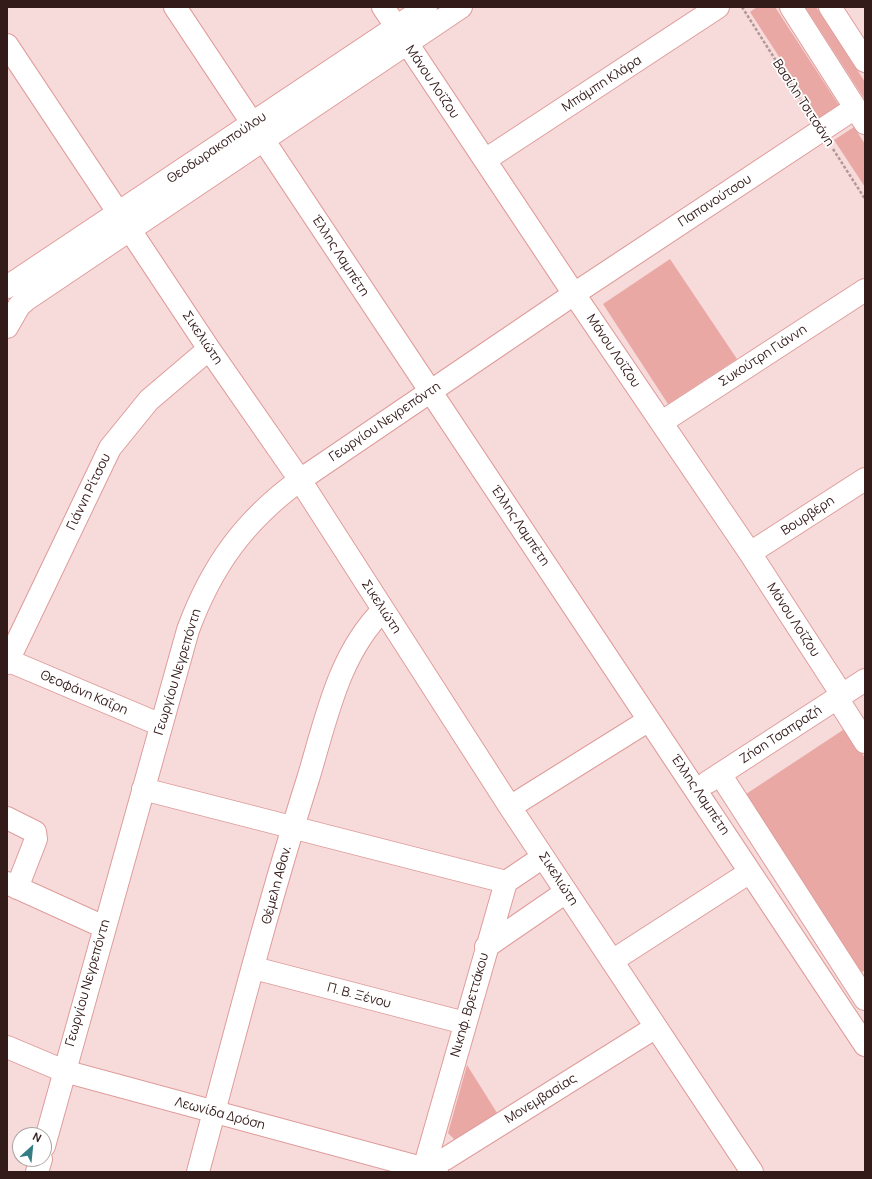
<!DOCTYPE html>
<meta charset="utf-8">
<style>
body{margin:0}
#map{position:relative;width:872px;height:1179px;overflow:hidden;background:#f7dbda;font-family:Manrope,sans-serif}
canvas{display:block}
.frame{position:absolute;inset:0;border:8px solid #331b1a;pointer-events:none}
.north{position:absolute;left:12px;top:1127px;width:40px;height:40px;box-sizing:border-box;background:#fff;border:1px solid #ada4a3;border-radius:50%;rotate:27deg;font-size:11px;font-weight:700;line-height:16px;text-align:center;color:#331b1a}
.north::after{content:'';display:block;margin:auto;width:14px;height:18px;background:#347d82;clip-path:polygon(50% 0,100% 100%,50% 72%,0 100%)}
</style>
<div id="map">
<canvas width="872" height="1179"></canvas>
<div class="frame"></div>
<div class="north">N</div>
</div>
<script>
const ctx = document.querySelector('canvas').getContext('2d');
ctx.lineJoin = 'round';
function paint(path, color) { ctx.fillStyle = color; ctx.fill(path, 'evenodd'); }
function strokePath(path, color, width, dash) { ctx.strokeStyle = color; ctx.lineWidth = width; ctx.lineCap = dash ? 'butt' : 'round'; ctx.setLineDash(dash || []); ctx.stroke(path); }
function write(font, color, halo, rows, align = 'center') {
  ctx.font = font + ' Manrope,sans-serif'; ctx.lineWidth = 3.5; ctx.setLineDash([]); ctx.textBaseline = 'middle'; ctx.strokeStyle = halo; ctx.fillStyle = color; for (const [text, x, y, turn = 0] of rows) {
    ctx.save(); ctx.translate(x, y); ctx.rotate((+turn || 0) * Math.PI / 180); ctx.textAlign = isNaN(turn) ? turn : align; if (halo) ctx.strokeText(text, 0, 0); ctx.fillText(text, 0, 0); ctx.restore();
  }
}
paint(new Path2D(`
 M757,7H775L844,113L824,126L750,12Z
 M805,7H816L865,82V100Z
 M854,127L865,144V187L834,140Z
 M670,259L737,359L668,404L603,304Z
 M846,728L865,758V970L858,975L743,796Z
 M467,1065L499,1116L457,1142L448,1133Z`), '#eaa8a5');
const minor = new Path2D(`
 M175,7C404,354 636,698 865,1045
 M383,7L574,294L750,553L842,695
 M791,7L865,123
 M830,7L865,61
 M7,45L209,349L300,480L510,807L752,1172
 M485,160L718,7
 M7,287L426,7
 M7,327L19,306L27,299L461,7
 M662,422L865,290
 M750,553L865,479
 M7,660L161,725
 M7,663L110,448L149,400L209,349
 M837,698L865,742
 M720,774L865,999
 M708,782L865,680
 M143,789L506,882
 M510,807L649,720
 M7,818L35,832L36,839L17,888
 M7,883L104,927
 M486,947L566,892
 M612,961L750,872
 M254,968L465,1023
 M7,1047L64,1071L437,1172
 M44,1146L188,630C212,565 245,520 300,480L574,294L855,108
 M424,1168L445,1159L656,1027
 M37,1172L41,1159
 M198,1172C233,1041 267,908 308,779C326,720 338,655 383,610
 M423,1172L506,882L543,857`);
strokePath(minor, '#de9d9b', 24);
strokePath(new Path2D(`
 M742,7L809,113
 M833,149L865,199`), '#b19796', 2.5, [3, 2]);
strokePath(minor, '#fff', 22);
write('13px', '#331b1a', '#fff', [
 ["Μάνου Λοΐζου",432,82,56],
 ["Μπάμπη Κλάρα",602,84,-33],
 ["Βασίλη Τσιτσάνη",803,103,57],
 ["Θεοδωρακοπούλου",217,148,-34],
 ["Παπανούτσου",715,201,-33],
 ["Έλλης Λαμπέτη",340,256,57],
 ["Σικελιώτη",202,338,56],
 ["Μάνου Λοΐζου",613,351,56],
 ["Συκούτρη Γιάννη",763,356,-33],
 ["Γεωργίου Νεγρεπόντη",385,422,-34],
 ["Γιάννη Ρίτσου",89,492,-64],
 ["Βουρβέρη",808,516,-33],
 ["Έλλης Λαμπέτη",520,526,56],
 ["Σικελιώτη",381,607,57],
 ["Μάνου Λοΐζου",793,620,57],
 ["Γεωργίου Νεγρεπόντη",178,672,-73],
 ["Θεοφάνη Καΐρη",84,693,23],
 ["Ζήση Τσαπραζή",781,735,-33],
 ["Έλλης Λαμπέτη",700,795,56],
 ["Σικελιώτη",558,879,57],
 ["Θέμελη Αθαν.",277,885,-75],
 ["Γεωργίου Νεγρεπόντη",88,983,-74],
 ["Π. Β. Ξένου",359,996,15],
 ["Νικηφ. Βρεττάκου",470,1005,-74],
 ["Μονεμβασίας",541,1099,-32],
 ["Λεωνίδα Δρόση",220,1114,15]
]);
</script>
